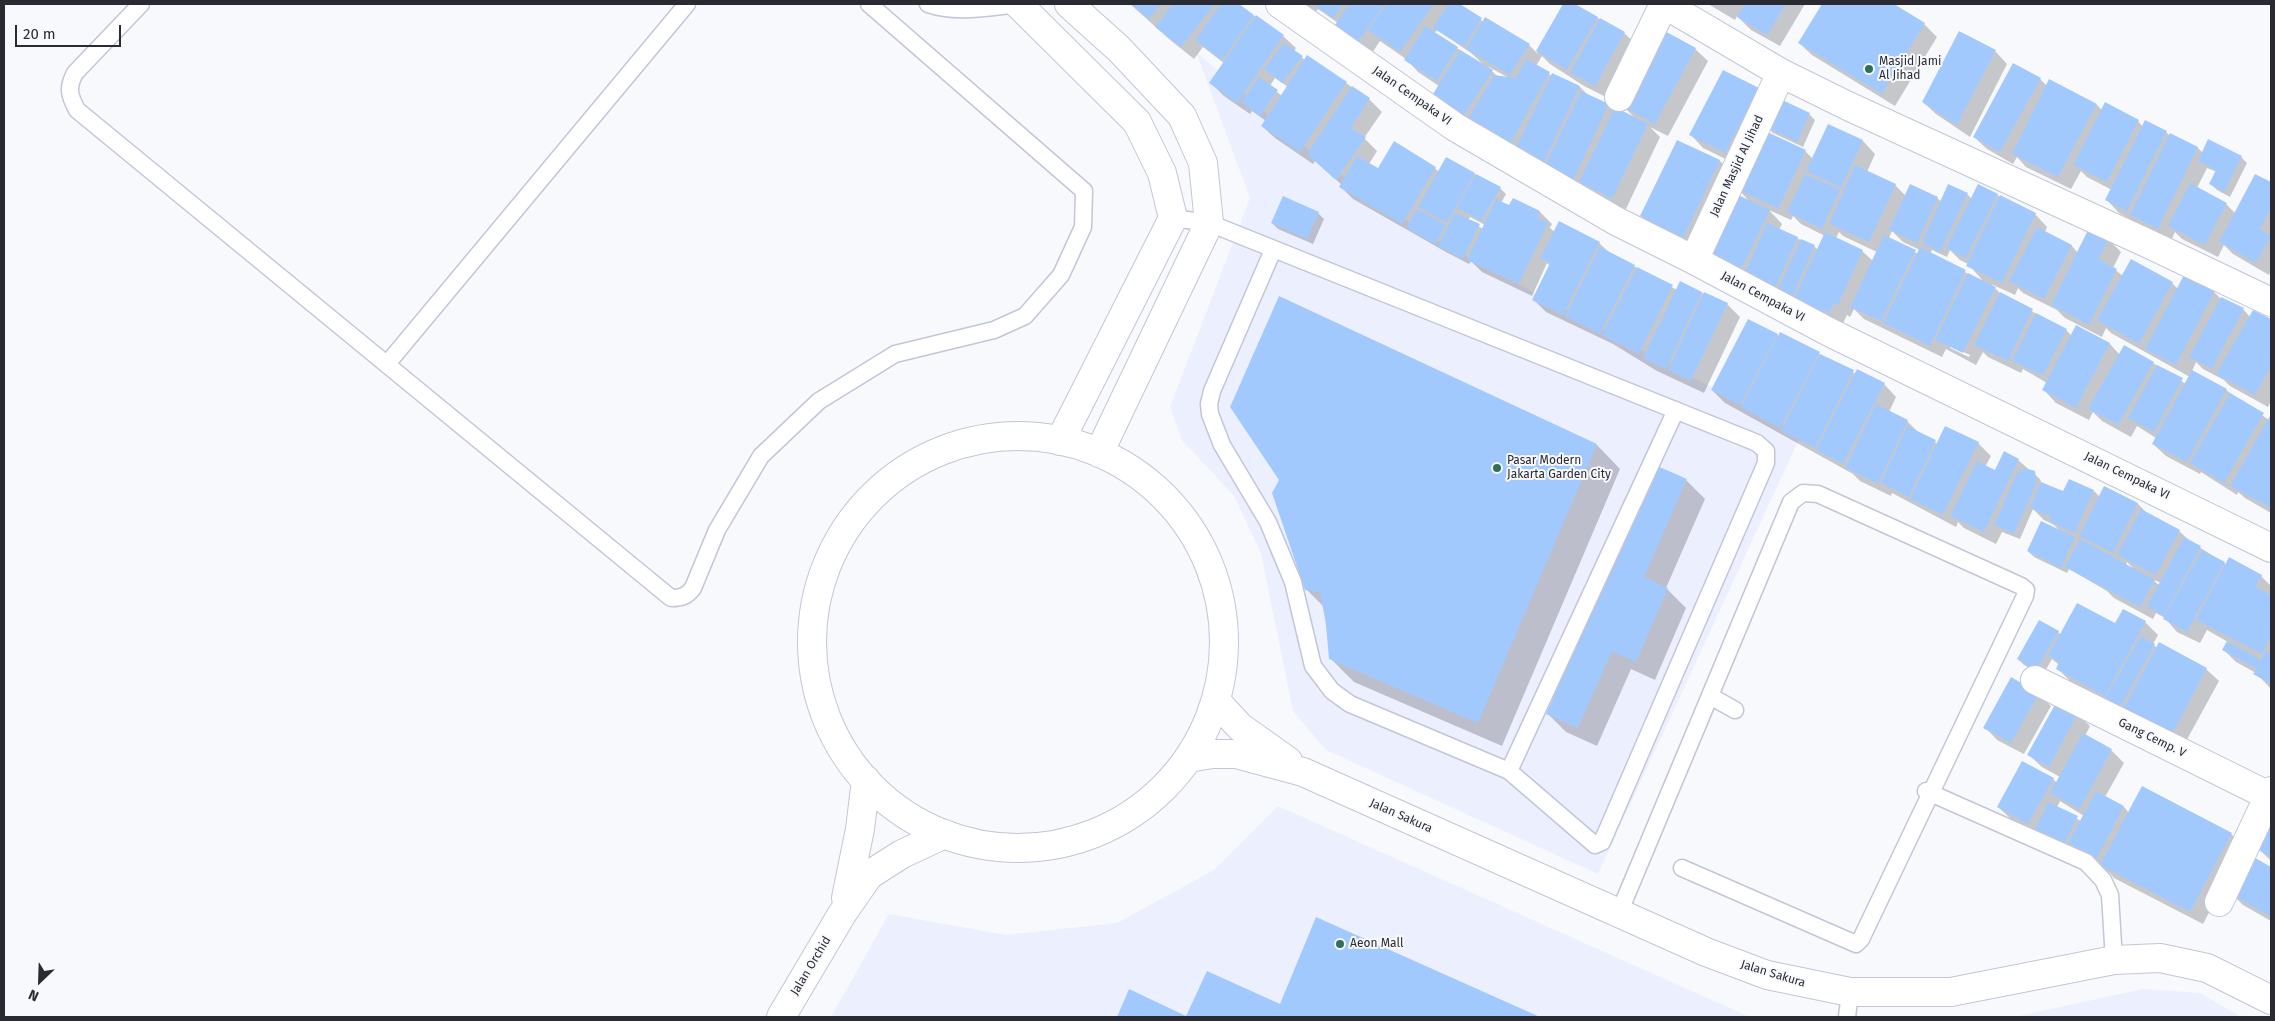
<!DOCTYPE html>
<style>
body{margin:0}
#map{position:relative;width:2275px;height:1021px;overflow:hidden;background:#f8f9fd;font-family:"Fira Sans",sans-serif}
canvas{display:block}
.frame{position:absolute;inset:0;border:5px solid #2a2b32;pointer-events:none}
.north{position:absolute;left:15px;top:956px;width:50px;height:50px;-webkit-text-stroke:4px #f8f9fd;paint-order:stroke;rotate:204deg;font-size:14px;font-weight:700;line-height:20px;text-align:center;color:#2a2b32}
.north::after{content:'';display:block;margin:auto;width:18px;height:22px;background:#2a2b32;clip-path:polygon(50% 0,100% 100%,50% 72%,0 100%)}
.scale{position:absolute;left:15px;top:25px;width:106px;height:22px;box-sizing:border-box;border:2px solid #2a2b32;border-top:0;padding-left:6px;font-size:15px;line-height:18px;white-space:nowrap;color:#2a2b32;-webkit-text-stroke:4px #f8f9fd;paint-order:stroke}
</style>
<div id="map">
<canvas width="2275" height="1021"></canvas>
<div class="frame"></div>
<div class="north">N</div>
<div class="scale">20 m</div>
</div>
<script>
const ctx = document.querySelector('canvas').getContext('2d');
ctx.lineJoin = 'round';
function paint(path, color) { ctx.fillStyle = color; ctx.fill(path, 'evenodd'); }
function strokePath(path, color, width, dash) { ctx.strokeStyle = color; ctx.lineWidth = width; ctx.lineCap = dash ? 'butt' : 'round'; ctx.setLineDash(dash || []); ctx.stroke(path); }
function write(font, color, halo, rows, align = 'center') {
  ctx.font = font + ' "Fira Sans",sans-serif'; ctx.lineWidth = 4; ctx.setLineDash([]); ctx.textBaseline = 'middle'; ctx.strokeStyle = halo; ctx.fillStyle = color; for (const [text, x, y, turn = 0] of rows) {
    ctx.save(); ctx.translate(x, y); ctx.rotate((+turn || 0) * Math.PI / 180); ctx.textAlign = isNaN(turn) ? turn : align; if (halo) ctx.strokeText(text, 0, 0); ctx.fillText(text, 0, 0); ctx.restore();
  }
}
paint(new Path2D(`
 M1196,52L1318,158L1432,238L1801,435L1598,874L1326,750L1293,711L1261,553L1234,496L1182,440L1170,407L1250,198Z
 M1278,806L1743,1014L1755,1017H831L889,914L1006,935L1117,923L1214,870Z
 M2143,989L2200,993L2241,1017H2014Z`), '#eceffe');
paint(new Path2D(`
 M1130,4H1237L1283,36L1296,48L1294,51L1305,60L1346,83L1369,99L1382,112L1364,138L1377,151L1369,164L1378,170L1435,168L1439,172L1447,159L1500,188L1506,194L1501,203L1510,207L1540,212L1552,224L1550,228L1555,232L1599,243L1610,253L1677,290L1680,283L1727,304L1740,317L1704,393L1657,371L1613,344L1546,312L1533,299L1550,266L1547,263L1532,296L1482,272L1471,261L1469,264L1446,252L1353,199L1341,187L1342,185L1315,161L1313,164L1275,138L1262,126L1266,121L1252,111L1250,114L1224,96L1211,83L1225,64L1203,47L1194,59L1169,39ZM1275,78L1288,87L1282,96L1270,86ZM1470,217L1485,225L1483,229L1468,220Z
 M1293,4H1457L1484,22L1529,45L1537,53L1565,4H1573L1624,33L1637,45L1608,98L1584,86L1550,64L1542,56L1536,66L1552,76L1553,74L1580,87L1589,96L1609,106L1614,111L1634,117L1622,105L1695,49L1708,61L1668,136L1650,127L1660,137L1625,211L1478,139L1439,86L1418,72L1406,59L1380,41L1370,56L1338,23L1318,9L1312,17ZM1437,30L1471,53L1483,64L1434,34ZM1488,67H1489L1509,78L1498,77Z
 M1708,4H1805L1780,46L1751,30L1737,16L1735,20Z
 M1823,4H1891L1924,24L1937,37L1895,106L1812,55L1799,43Z
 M1995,51L2007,64L1970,137L1936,114L1923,102Z
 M2040,79L2047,86L2097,105L2102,110L2138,121L2143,127L2166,132L2170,136L2198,148L2203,153L2241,157L2247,163L2230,197L2217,190L2211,184L2217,172L2207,168L2197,188L2226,204L2235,213L2255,175L2271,184V270L2269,275L2233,254L2224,245L2218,257L2182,239L2175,232L2171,241L2144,227L2119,213L2107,200L2112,190L2087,177L2081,171L2071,189L2026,167L2017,157L2013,164L1987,149L1974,137Z
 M1758,89L1770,102L1738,165L1703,148L1691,135Z
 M1809,114L1815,120L1803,147L1773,133L1767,127Z
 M1829,126L1863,141L1875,154L1867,172L1895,185L1906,196L1937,198L1942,202L1967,194L1972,199L1979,186L2035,214L2047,227L2045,232L2072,246L2078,253L2108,239L2121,252L2113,268L2123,276L2172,283L2178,289L2214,292L2221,299L2243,309L2250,317L2253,311L2271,321V401L2268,407L2230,386L2224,380L2203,369L2196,362L2192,371L2226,390L2269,420L2271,419V513L2245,498L2238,492L2237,495L2201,472L2200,474L2166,456L2153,444L2156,438L2137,426L2131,437L2102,421L2093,412L2089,420L2056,403L2044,390L2047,383L2023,369L2021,373L1988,357L1983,352L1976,365L1946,349L1942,357L1864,319L1854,309L1850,317L1847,315L1842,325L1716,271L1750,202L1737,188L1805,151L1813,159ZM1769,210L1791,220L1793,216L1801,224L1825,236L1818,250L1814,246L1779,230L1782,224ZM1892,231L1903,242L1920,250L1918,254L1889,238ZM1839,232L1843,236L1877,252L1873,261L1862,251L1836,238ZM1932,250L1947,257L1950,250L1960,260L1968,264L1984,282L1930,254ZM1991,284L2015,295L2018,288L2023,293L2057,310L2065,318L2102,337L2106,328L2111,333L2190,377L2186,384L2153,363L2120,355L2110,344L2077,327L2072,336L2066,330L2002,295ZM1950,346L1970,355L1969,357L1950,348Z
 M1678,142L1720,161L1732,174L1696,249L1654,229L1641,216Z
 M1318,213L1324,219L1313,244L1278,229L1272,223Z
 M1280,297L1597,445L1620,469L1502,746L1354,682L1330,658L1324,607L1306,589L1280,480Z
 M1777,335L1819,354L1856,374L1884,384L1896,397L1889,412L1907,421L1919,433L1938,444L1978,443L1991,456L1985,467L1996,472L2018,460L2040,479L2042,484L2064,493L2069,480L2094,491L2100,497L2105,487L2138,504L2148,514L2179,531L2190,541L2227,565L2261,576L2271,586V689L2256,673L2236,662L2224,650L2228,642L2207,630L2200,643L2177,632L2165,618L2156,613L2153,619L2114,598L2107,591L2069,569L2067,573L2034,557L2028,551L2060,531L2054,525L2044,520L2033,509L2020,539L2002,532L1996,544L1964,528L1958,522L1956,527L1892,493L1891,496L1860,481L1853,474L1725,403L1712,390ZM2127,562L2133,568L2126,565ZM2152,579L2161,583L2160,586Z
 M1656,467L1686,480L1705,499L1666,588L1686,608L1655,680L1631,669L1597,746L1566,732L1547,713Z
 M2124,610L2145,622L2158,635L2153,644L2157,648L2206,669L2219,681L2184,745L2070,681L2057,668L2059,665L2052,659L2043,675L2024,665L2018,659L2058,632L2061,635L2116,625ZM2138,714L2178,736L2138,717Z
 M2038,694L2051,706L2024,754L1997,740L1985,727Z
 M2077,714L2090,726L2085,736L2111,750L2124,763L2105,797L2124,807L2129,813L2231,834L2244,846L2203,924L2114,878L2109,872L2107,876L2011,819L1998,807L2053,779L2057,783L2060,777L2042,767L2029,755ZM2060,801L2084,816L2081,821L2057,807Z
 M2271,822V861L2257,847Z
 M2251,857L2271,868V921L2243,905L2230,892Z
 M1317,919L1537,1017H1187L1208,972L1281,1006Z
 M1130,991L1187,1017H1118Z`), '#0003');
paint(new Path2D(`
 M1131,4H1161L1149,19Z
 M1173,4H1215L1181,47L1155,27Z
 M1221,4H1239L1254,15L1222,60L1195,40Z
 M1313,4H1343L1333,18Z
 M1349,4H1385L1357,44L1333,28Z
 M1387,4H1434L1400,52L1368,30Z
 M1448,4H1460L1482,18L1464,47L1433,28Z
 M1563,4H1575L1598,17L1567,70L1536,51Z
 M1745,4H1786L1767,35L1737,17Z
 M1822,4H1894L1925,23L1882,94L1798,43Z
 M1256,15L1284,35L1237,103L1209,83Z
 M1485,17L1530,44L1510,75L1466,49Z
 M1600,18L1625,32L1595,86L1570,73Z
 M1425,26L1458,47L1437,81L1404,60Z
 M1661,29L1696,48L1655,124L1620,105Z
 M1959,31L1996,50L1957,125L1922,102Z
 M1284,43L1303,56L1282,83L1264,69Z
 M1460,50L1493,70L1462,119L1430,99Z
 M1307,55L1347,82L1300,152L1261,126Z
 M1526,59L1550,72L1507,150L1464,126L1494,75L1516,78Z
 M2013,63L2041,78L2000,152L1973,137Z
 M1723,70L1759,88L1725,153L1689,135Z
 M1552,73L1580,86L1541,168L1513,154Z
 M1259,77L1278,90L1260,116L1241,102Z
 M2049,79L2097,104L2058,177L2012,154Z
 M1352,86L1370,98L1351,128L1366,137L1336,180L1307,154Z
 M1581,91L1609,104L1573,181L1544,168Z
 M1778,98L1810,113L1797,142L1766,127Z
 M2105,102L2139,120L2107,182L2073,165Z
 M1615,107L1648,124L1612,199L1579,182Z
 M2145,120L2167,131L2127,211L2105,200Z
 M1828,124L1863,140L1841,188L1806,171Z
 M1763,130L1806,150L1778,209L1735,188Z
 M2170,133L2198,147L2158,229L2130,215Z
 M2208,139L2242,156L2224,192L2209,184L2216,170L2198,161Z
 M1677,140L1720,160L1683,238L1640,216Z
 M1394,141L1436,167L1402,224L1339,187L1357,156L1378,168Z
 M1446,157L1475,173L1447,223L1418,207Z
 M1855,165L1896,184L1869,242L1829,224Z
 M1476,174L1501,187L1481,221L1457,208Z
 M1805,174L1840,190L1822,229L1787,212Z
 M2255,174L2271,182V208L2260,229L2271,236L2256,263L2219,242Z
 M2190,183L2227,203L2205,245L2168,226Z
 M1910,184L1938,197L1917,243L1889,230Z
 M1948,184L1968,193L1940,252L1922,243Z
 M1978,184L1998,194L1966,258L1946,248Z
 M1734,193L1770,210L1738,276L1702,258Z
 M2000,195L2036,213L2002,283L1966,266Z
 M1283,196L1319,212L1307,239L1271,223Z
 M1513,198L1540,211L1537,217L1548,223L1519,284L1467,260L1496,199L1509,205Z
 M1417,209L1446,225L1435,244L1406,228Z
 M1455,213L1480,224L1463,259L1438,246Z
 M1559,221L1600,242L1563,315L1532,300L1550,263L1540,258Z
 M1767,223L1798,237L1773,293L1742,279Z
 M2037,227L2072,245L2044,299L2009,281Z
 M2089,228L2109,238L2098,259L2117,269L2089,325L2051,305Z
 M1825,232L1863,250L1838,305L1834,303L1829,313L1823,310L1819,318L1791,305Z
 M1884,235L1916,250L1881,321L1850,307Z
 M1801,239L1815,245L1791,300L1776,294Z
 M1600,247L1635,265L1600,334L1565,316Z
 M1920,247L1966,270L1930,346L1883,323Z
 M2131,259L2173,282L2139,344L2097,320Z
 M1637,267L1673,285L1639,354L1602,335Z
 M1968,273L1996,287L1963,353L1935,340Z
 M2184,275L2215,291L2176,365L2145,349Z
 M1680,281L1702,292L1666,369L1643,358Z
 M1704,292L1728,303L1691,381L1668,370Z
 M2000,292L2033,309L2008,361L1974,345Z
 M1279,296L1597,444L1478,723L1329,659L1326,624L1320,592L1305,590L1272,493L1279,480L1230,407Z
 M2221,297L2244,308L2212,369L2189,357Z
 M2253,310L2271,319V365L2255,395L2216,374Z
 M2036,313L2067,329L2043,376L2012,361Z
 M1748,319L1778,334L1740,405L1711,390Z
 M2076,325L2110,343L2076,408L2042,390Z
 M1780,332L1820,352L1780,428L1741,407Z
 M2124,345L2154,362L2118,425L2088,409Z
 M1820,354L1854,370L1815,448L1781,431Z
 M2157,365L2183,378L2154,432L2128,418Z
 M1857,369L1885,383L1843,464L1816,450Z
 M2192,370L2227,389L2187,462L2152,444Z
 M2230,393L2264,413L2224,483L2190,463Z
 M1876,404L1908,420L1878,484L1845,468Z
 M2270,416L2271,417V508L2230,486Z
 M1907,426L1936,440L1909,497L1881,483Z
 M1945,426L1979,442L1943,515L1910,499Z
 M2004,451L2019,459L1984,532L1950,516L1977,461L1995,470Z
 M1655,465L1687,479L1644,577L1668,588L1636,662L1612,651L1578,728L1546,714Z
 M2025,468L2035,471L2037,482L2014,534L1994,525L2017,473Z
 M2069,479L2094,490L2075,533L2050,522L2051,517L2030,508L2041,482L2063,491Z
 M2104,486L2138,503L2113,553L2079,536Z
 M2141,509L2180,530L2156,575L2117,555Z
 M2041,521L2075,537L2061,568L2027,551Z
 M2184,537L2201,546L2164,616L2147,606Z
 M2080,539L2155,580L2140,607L2065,567Z
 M2202,550L2225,562L2187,632L2163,619Z
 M2229,557L2262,575L2255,587L2271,595V636L2262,654L2196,620Z
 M2077,603L2115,623L2123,609L2146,621L2105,696L2056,669L2059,662L2048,656Z
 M2039,620L2059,631L2036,670L2017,659Z
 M2141,636L2155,644L2115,717L2088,702L2094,692L2105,698Z
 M2227,641L2261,660L2265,651L2271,654V684L2253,674L2257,669L2222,650Z
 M2159,642L2207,668L2172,734L2124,708Z
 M2011,677L2039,693L2011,743L1983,728Z
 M2057,701L2078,713L2049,767L2027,755Z
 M2083,733L2112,749L2080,809L2050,793Z
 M2022,761L2054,778L2028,824L1997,807Z
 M2142,786L2232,833L2190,912L2100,865Z
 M2096,791L2124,806L2094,864L2065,849Z
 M2048,802L2078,816L2063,847L2033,834Z
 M2271,819V857L2255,848Z
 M2250,855L2271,867V917L2228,892Z
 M1316,917L1540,1017H1117L1129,989L1186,1016L1207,971L1280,1004Z`), '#a2c9fe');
const service = new Path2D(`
 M141,4L75,73C67,88 69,95 77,110L671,598C682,598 687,596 693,588L717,530L761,456L819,401L895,354L994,330L1025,316L1061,275L1083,227L1084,191L869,4
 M928,4C956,14 990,7 1019,4
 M1173,218L1209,223L1757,443L1766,451V463L1602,842L1595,845L1509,771
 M1273,250L1212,391L1209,404L1210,414L1222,445L1268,522L1293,582L1313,666L1332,691L1350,704L1509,771L1676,410
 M387,364L687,4
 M1710,696L1735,710
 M1926,791L2086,862L2103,880L2110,895L2114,960
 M1619,913L1791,502L1803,493L1818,494L2021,586L2026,590L2025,596L1861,939L1856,944L1682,868
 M1847,1017L1850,992`);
const minor = new Path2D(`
 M1018,4L1137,122L1162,173L1173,218L1060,441
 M1069,4L1119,49L1182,116L1203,163L1209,223L1099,453
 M1280,4L1455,127L1616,221L1694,260L1829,332L2271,548
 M1664,4L1781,73L1848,106L2149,244L2271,302
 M1619,97L1664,4
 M1694,260L1781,73
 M812 642a206 206 0 1 1 412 0a206 206 0 1 1-412 0Z
 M2035,680L2269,796
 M1216,701L1240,727L1288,761
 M1188,758L1213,754H1236L1303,772L1706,952L1767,975L1850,992H1951L2114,960L2160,958L2207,968L2271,1000
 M846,898L860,829L866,780
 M2219,902L2271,791
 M781,1017L842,914L869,875L902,854L945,834`);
strokePath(service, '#c2c6d7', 19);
strokePath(minor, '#c2c6d7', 30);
strokePath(service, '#fff', 16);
strokePath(minor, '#fff', 28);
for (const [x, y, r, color] of [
 [1869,69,5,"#306f5b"],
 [1497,468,5,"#306f5b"],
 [1340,944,5,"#306f5b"]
]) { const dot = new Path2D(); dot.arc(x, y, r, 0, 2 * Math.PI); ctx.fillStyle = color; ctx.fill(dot); strokePath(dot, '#f8f9fd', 2); }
write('12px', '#2a2b32', '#f8f9fd', [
 ["Masjid Jami",1879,62],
 ["Al Jihad",1879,76],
 ["Pasar Modern",1507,461],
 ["Jakarta Garden City",1507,475],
 ["Aeon Mall",1350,944]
], 'left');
write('12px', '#2a2b32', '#f8f9fd', [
 ["Jalan Cempaka VI",1412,96,35],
 ["Jalan Masjid Al Jihad",1737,166,-65],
 ["Jalan Cempaka VI",1763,297,28],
 ["Jalan Cempaka VI",2127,476,26],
 ["Gang Cemp. V",2152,738,26],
 ["Jalan Sakura",1401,816,24],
 ["Jalan Orchid",811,966,-59],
 ["Jalan Sakura",1773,974,17]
]);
</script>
